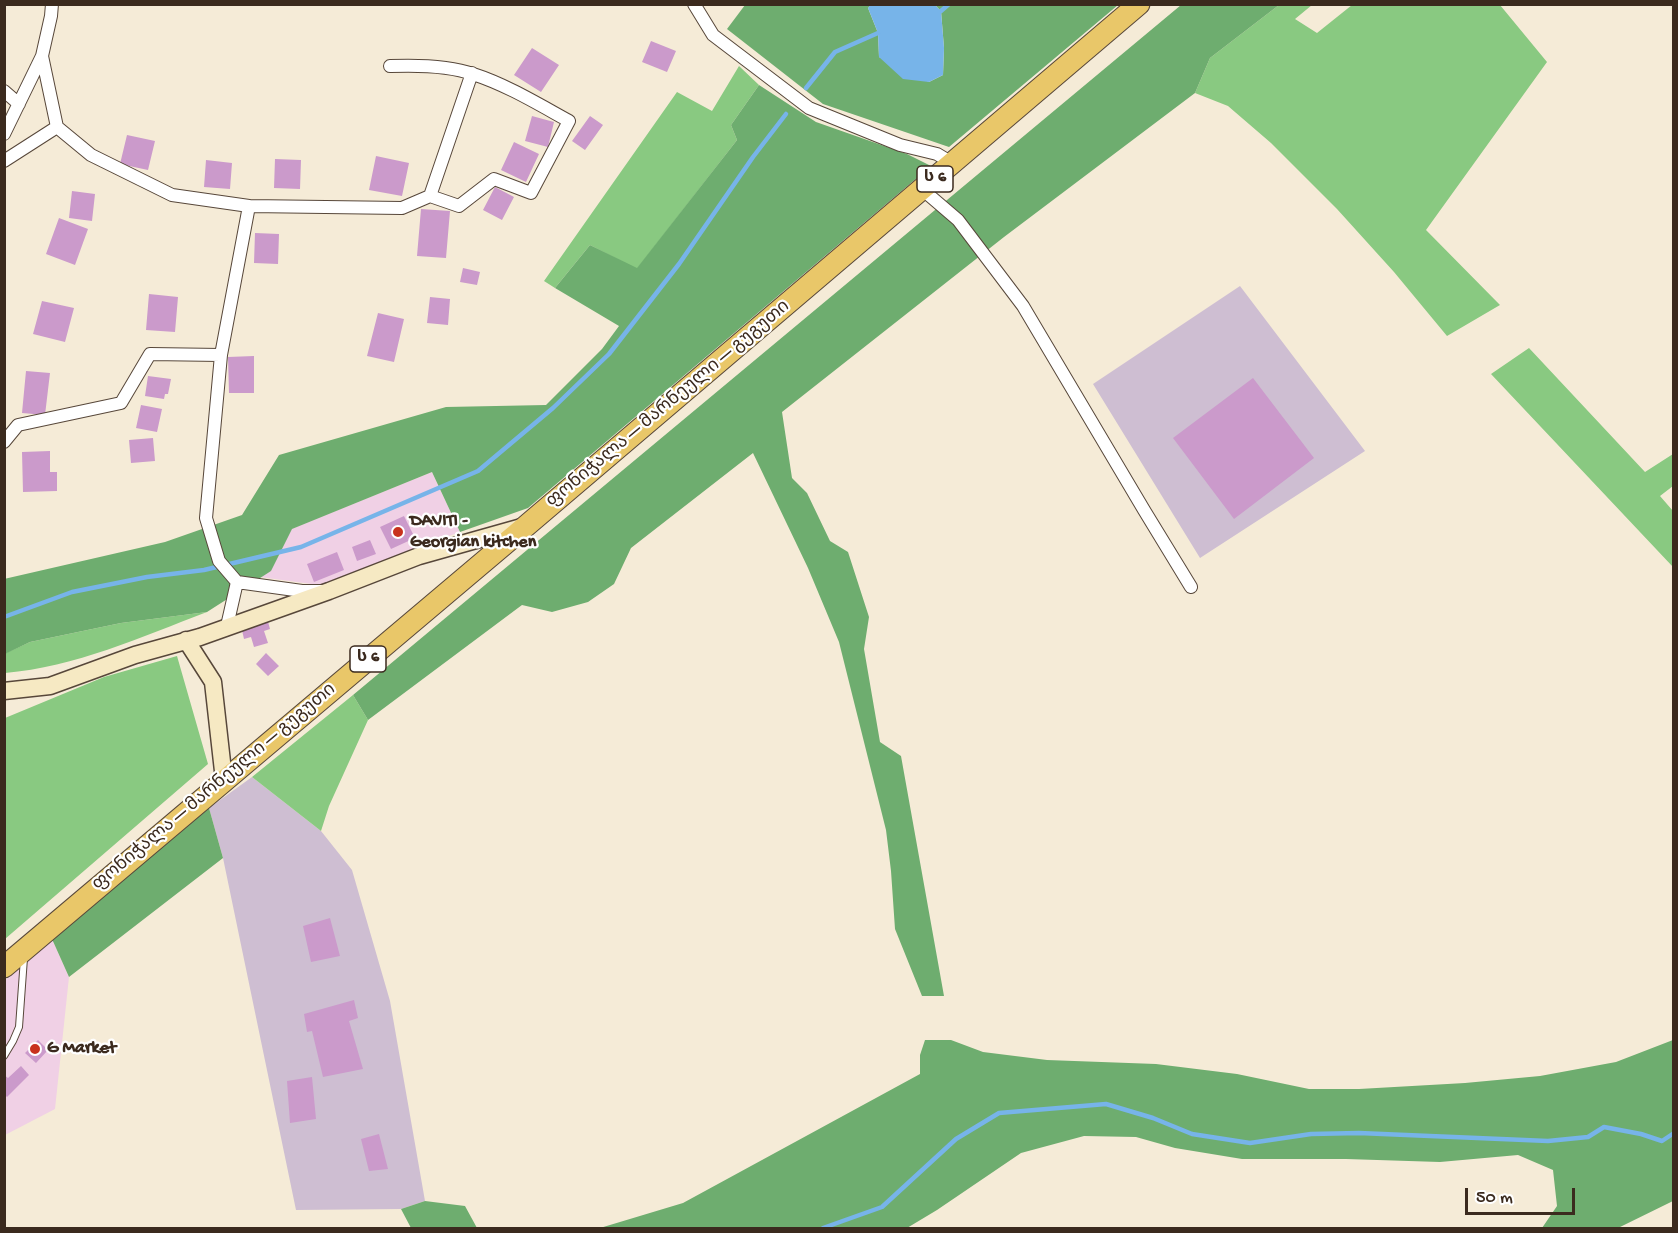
<!DOCTYPE html>
<meta charset="utf-8">
<style>
body{margin:0}
#map{position:relative;width:1678px;height:1233px;overflow:hidden;background:#f5ebd7;font-family:"Gochi Hand",sans-serif}
canvas{display:block}
.frame{position:absolute;inset:0;border:6px solid #3b2a1e;pointer-events:none}
.scale{position:absolute;left:1465px;top:1188px;width:110px;height:27px;box-sizing:border-box;border:3px solid #3b2a1e;border-top:0;padding-left:8px;font-size:18px;line-height:21px;white-space:nowrap;color:#3b2a1e;-webkit-text-stroke:4px #fff;paint-order:stroke}
</style>
<div id="map">
<canvas width="1678" height="1233"></canvas>
<div class="frame"></div>
<div class="scale">50 m</div>
</div>
<script>
const ctx = document.querySelector('canvas').getContext('2d');
ctx.lineJoin = 'round';
function paint(path, color) { ctx.fillStyle = color; ctx.fill(path, 'evenodd'); }
function strokePath(path, color, width, dash) { ctx.strokeStyle = color; ctx.lineWidth = width; ctx.lineCap = dash ? 'butt' : 'round'; ctx.setLineDash(dash || []); ctx.stroke(path); }
function write(font, color, halo, rows, align = 'center') {
  ctx.font = font + ' "Gochi Hand","Noto Sans Georgian",sans-serif'; ctx.lineWidth = 4.5; ctx.setLineDash([]); ctx.textBaseline = 'middle'; ctx.strokeStyle = halo; ctx.fillStyle = color; for (const [text, x, y, turn = 0] of rows) {
    ctx.save(); ctx.translate(x, y); ctx.rotate((+turn || 0) * Math.PI / 180); ctx.textAlign = isNaN(turn) ? turn : align; if (halo) ctx.strokeText(text, 0, 0); ctx.fillText(text, 0, 0); ctx.restore();
  }
}
paint(new Path2D(`
 M432,472L460,532L403,553L326,586L260,577L271,570L291,529Z
 M52,939L69,977L55,1109L5,1135L4,981Z`), '#f0d0e5');
paint(new Path2D(`
 M1240,286L1365,451L1200,558L1093,384Z
 M252,777L321,831L352,870L390,1001L425,1201L401,1209L296,1210L223,858L209,808Z`), '#cebed2');
paint(new Path2D(`
 M1279,5H1312L1295,19L1317,33L1352,5H1500L1547,62L1426,230L1500,305L1447,336L1394,272L1337,209L1271,143L1228,106L1195,93L1210,58Z
 M739,66L759,85L731,125L737,140L637,269L590,245L555,288L544,281L677,92L712,111Z
 M1529,348L1645,472L1673,454V486L1660,496L1673,511V567L1491,374Z
 M207,612C141,637 75,667 5,673L4,654L30,642L121,623Z
 M177,656L208,764L5,939V718L104,677Z
 M353,695L368,720L329,806L321,831L252,777Z`), '#89c981');
paint(new Path2D(`
 M745,5H871L868,8L878,33L879,57L929,82L943,75L944,48L941,11L935,5H1118L949,147L823,104L727,29Z
 M1181,5H1279L1210,58L1195,93L1004,237L782,412L792,478L807,493L830,541L848,552L869,617L864,649L880,742L901,756L944,996H922L895,929L891,871L886,830L839,642L808,568L753,453L631,548L614,584L588,602L552,612L522,605L368,720L353,695Z
 M759,85L816,122L907,154L931,166L528,508L460,532L432,472L292,529L271,571L207,612L121,623L30,642L5,654L4,579L165,542L242,515L279,455L446,407L546,405L602,349L619,326L555,288L590,245L637,268L737,140L731,125Z
 M209,808L223,858L69,977L52,939Z
 M925,1040H951L983,1052L1047,1060L1156,1064L1237,1074L1309,1089H1359L1465,1083L1540,1076L1616,1062L1673,1040V1201L1618,1228H1542L1557,1206L1553,1170L1518,1155L1440,1162L1346,1159H1242L1175,1148L1136,1137L1084,1136L1021,1153L937,1210L907,1228H600L683,1203L920,1074V1055Z
 M425,1201L465,1206L477,1228H411L401,1209Z`), '#6ead6f');
paint(new Path2D(`
 M871,4L935,5L941,11L944,48L943,75L929,82L903,79L879,57L878,33L868,8Z`), '#77b4e9');
strokePath(new Path2D(`
 M941,11L949,4
 M806,88L835,52L878,33
 M4,617L72,592L147,577L204,570L301,547L478,471L553,408L609,354L679,264L753,157L786,114
 M823,1228L882,1207L956,1139L999,1113L1106,1104L1153,1118L1192,1134L1250,1143L1311,1134L1359,1133L1548,1141L1588,1137L1604,1127L1641,1134L1662,1141L1674,1133`), '#77b4e9', 4.5);
paint(new Path2D(`
 M651,41L676,51L667,72L642,62Z
 M532,48L559,65L541,92L514,75Z
 M532,116L554,122L548,147L525,141Z
 M590,116L603,125L585,150L572,141Z
 M127,135L155,141L148,170L120,164Z
 M514,142L539,154L526,182L501,170Z
 M376,156L409,163L402,196L369,190Z
 M275,159L301,160L300,189L274,188Z
 M206,160L232,163L230,189L204,187Z
 M495,187L514,197L502,220L483,210Z
 M72,191L95,194L92,221L69,218Z
 M421,209L450,211L446,258L417,256Z
 M59,218L88,229L75,265L46,254Z
 M255,233L279,234L278,264L254,263Z
 M463,268L480,272L477,285L460,282Z
 M149,294L178,297L175,332L146,330Z
 M430,297L450,299L448,325L427,323Z
 M42,301L74,308L65,342L33,334Z
 M378,313L404,319L394,362L367,356Z
 M254,356V393H229L228,357Z
 M26,371L50,373L45,415L22,413Z
 M148,376L171,379L168,394H165L164,399L145,396Z
 M1253,378L1314,458L1234,519L1173,438Z
 M141,405L162,409L157,432L136,428Z
 M153,438L155,461L131,463L129,440Z
 M50,451V472H57V491L23,492L22,452Z
 M404,516L415,538L391,549L380,527Z
 M370,540L376,554L357,561L352,547Z
 M337,552L344,570L314,582L307,564Z
 M267,618L270,629L264,631L268,643L254,647L251,637L244,639L241,626Z
 M266,653L279,666L268,676L256,664Z
 M330,918L340,956L311,962L303,926Z
 M354,1000L358,1018L349,1021L363,1069L323,1077L312,1031L307,1032L304,1014Z
 M38,1040L48,1050L36,1063L25,1053Z
 M21,1066L29,1075L7,1097L4,1094V1075L8,1078Z
 M312,1077L316,1119L290,1123L287,1081Z
 M379,1134L388,1169L369,1171L361,1139Z`), '#cb9acb');
const lane = new Path2D(`
 M4,1056L13,1041L19,1027L24,958`);
const street = new Path2D(`
 M694,4L713,35L809,108L900,145L937,154L952,163
 M42,56L57,127L91,155L172,195L249,206L402,208L430,196L459,206L494,179L531,193L569,121C538,104 507,85 473,74C448,65 416,65 390,66
 M4,91L19,104
 M4,134L42,56L51,16L52,4
 M4,161L57,127
 M923,190L958,220L1023,306L1144,510L1191,587
 M430,196L472,73
 M249,206L221,355L206,518L219,561L237,582L302,591H322
 M4,442L18,425L121,403L150,354L221,355
 M227,626L237,582`);
const secondary = new Path2D(`
 M186,640L213,682L224,780
 M4,691L50,686L135,655L200,637L329,591L419,556L522,527`);
const highway = new Path2D(`
 M4,967L526,526L1139,4`);
strokePath(lane, '#57473a', 8);
strokePath(street, '#57473a', 14);
strokePath(secondary, '#57473a', 19);
strokePath(highway, '#57473a', 23);
strokePath(lane, '#fff', 6);
strokePath(street, '#fff', 12);
strokePath(secondary, '#f6e9c3', 16);
strokePath(highway, '#e9c769', 21);
for (const [x, y, r, color] of [
 [398,532,6,"#c8321e"],
 [35,1049,6,"#c8321e"]
]) { const dot = new Path2D(); dot.arc(x, y, r, 0, 2 * Math.PI); ctx.fillStyle = color; ctx.fill(dot); strokePath(dot, '#fff', 2); }
for (const [x, y, w] of [
 [935,179,36],
 [368,659,36]
]) { const box = new Path2D(); box.roundRect(x - w / 2, y - 13, w, 26, 4.5); ctx.fillStyle = '#fff'; ctx.fill(box); strokePath(box, '#3b2a1e', 1.5); }
write('bold 16px', '#3b2a1e', null, [
 ["ს 6",935,179],
 ["ს 6",368,659]
]);
write('18px', '#3b2a1e', '#fff', [
 ["ფონიჭალა — მარნეული — გუგუთი",669,405,-40],
 ["ფონიჭალა — მარნეული — გუგუთი",215,788,-40]
]);
write('bold 18px', '#3b2a1e', '#fff', [
 ["DAVITI -",410,522],
 ["Georgian kitchen",410,543],
 ["G Market",47,1049]
], 'left');
</script>
